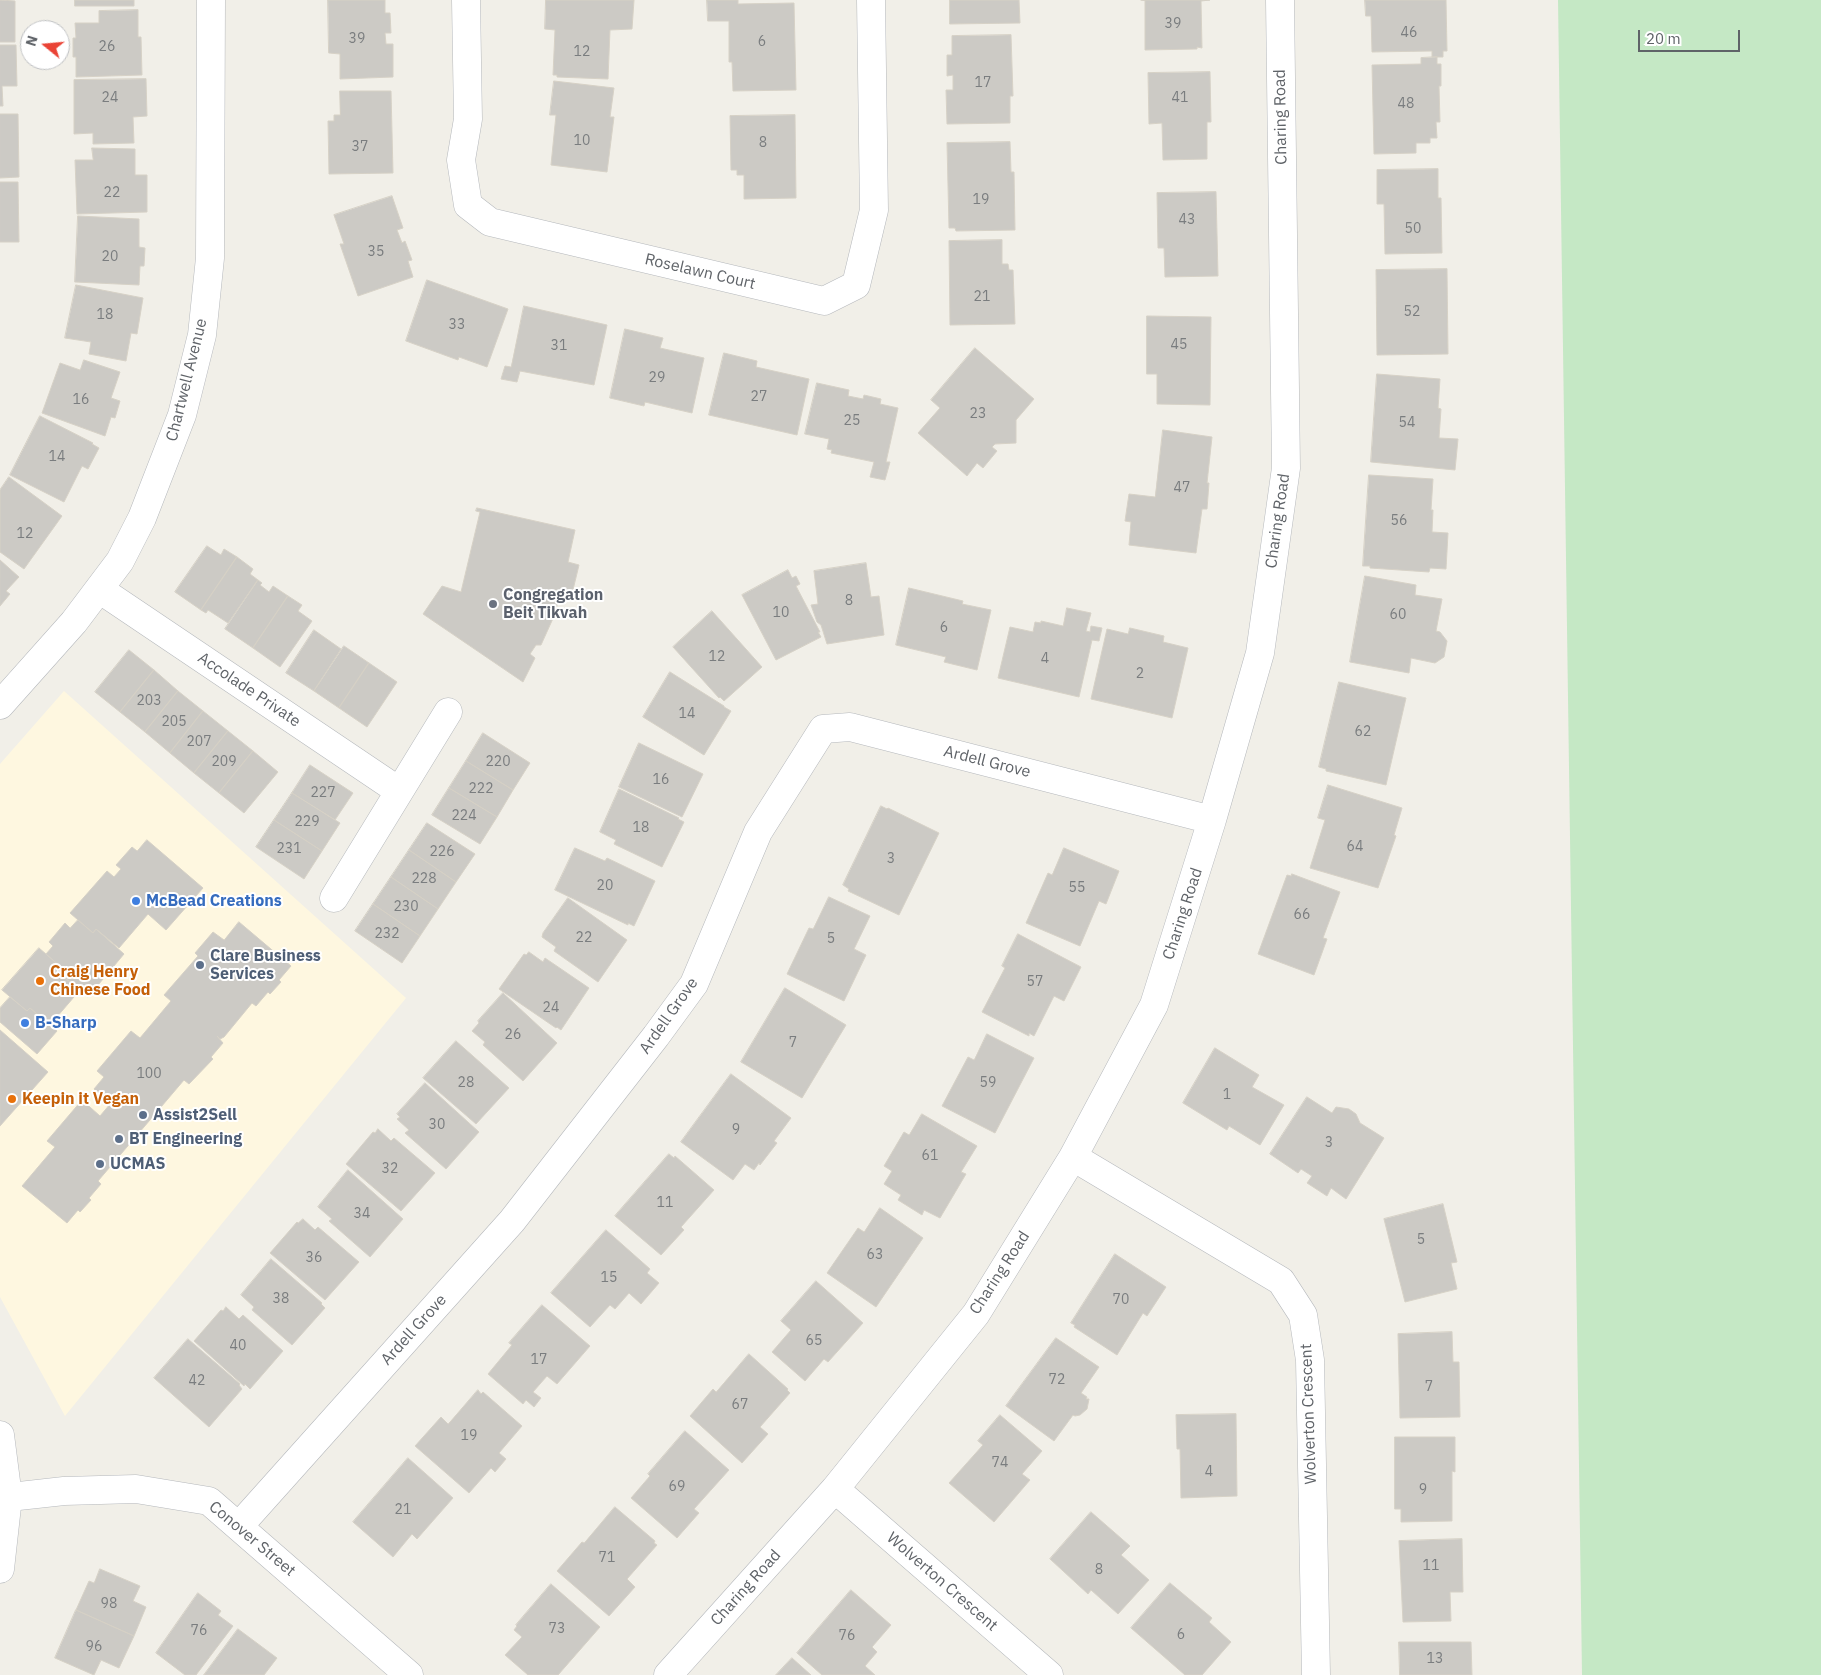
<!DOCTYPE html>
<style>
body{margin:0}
#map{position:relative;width:1821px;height:1675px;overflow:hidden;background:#f1efe8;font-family:"IBM Plex Sans",sans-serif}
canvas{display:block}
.north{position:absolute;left:20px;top:20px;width:50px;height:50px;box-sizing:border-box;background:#fff;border:1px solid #bfc1c3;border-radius:50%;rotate:287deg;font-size:14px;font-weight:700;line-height:20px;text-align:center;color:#5f6368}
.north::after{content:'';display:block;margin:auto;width:18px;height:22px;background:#ea4335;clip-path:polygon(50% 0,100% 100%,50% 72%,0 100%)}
.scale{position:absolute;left:1638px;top:30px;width:102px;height:22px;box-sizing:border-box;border:2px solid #5f6368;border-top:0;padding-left:6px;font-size:15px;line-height:18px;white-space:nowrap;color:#5f6368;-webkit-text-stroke:4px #fff;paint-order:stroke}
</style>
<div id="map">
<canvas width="1821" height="1675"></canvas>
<div class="north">N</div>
<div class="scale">20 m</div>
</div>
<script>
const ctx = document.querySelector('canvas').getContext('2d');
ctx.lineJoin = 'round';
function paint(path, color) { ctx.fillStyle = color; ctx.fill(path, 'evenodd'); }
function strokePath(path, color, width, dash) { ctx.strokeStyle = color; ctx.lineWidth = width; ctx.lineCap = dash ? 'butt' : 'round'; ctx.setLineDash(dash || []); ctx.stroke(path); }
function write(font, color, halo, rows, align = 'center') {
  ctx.font = font + ' "IBM Plex Sans",sans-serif'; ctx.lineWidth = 4; ctx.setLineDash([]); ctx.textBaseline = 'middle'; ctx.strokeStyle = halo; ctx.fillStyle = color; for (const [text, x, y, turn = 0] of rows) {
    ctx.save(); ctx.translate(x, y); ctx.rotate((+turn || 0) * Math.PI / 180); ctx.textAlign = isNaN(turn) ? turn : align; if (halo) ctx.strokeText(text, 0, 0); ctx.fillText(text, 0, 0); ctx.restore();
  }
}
paint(new Path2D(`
 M64,691L406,998L65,1416L0,1297V764Z`), '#fef7e0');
paint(new Path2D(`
 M1558,0H1821V1675H1582Z`), '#c5e8c5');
const building = new Path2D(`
 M0,0L15,1V42H0Z
 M75,0H134V6H75Z
 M328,0H385V13H390L391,33H385L386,44H393V77L340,79V54L329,53Z
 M546,0H634L632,29L610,30L608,79L557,77V75H553L555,30L545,29Z
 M707,0H738V4L794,3L796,90L733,91L732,62H729V21H708Z
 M950,0H1019L1020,23L950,24Z
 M1141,0H1210L1201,1L1202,48L1197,47V49L1145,50V1Z
 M1365,0H1446L1447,51H1443V57H1432V51L1372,52L1371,16H1366Z
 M138,10V37H141L142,75L76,77V57H73V38H76L75,23H99V11Z
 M1011,35L1013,96H1010V123L947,124L946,90H953V75L947,76V55H952V36Z
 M0,45H16L17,86H2L3,106H0Z
 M1437,57V64H1441V86H1439L1440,122H1436L1437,138H1430V143H1416V153L1374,154L1372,65L1421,64V58Z
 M1210,72L1211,122H1207V159L1163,160L1162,123L1149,124L1148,73Z
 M146,79L147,116L133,117L134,143L93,144V133L74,134V80Z
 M554,81L614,88L610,117H614L607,172L551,165L556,115H550Z
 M340,91H391L393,173L329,174L328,121H334V115H340Z
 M0,114H18L19,177L0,178Z
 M795,115L796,198L744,199V175H737V170H731L730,116Z
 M1010,142L1011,172H1014L1015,230L956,231L955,228H949L947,143Z
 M92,148L135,149V175H147V212L77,214L75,160H93Z
 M1438,169V198H1441L1442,253L1385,254L1384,204H1377V170Z
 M0,182H18L19,242H0Z
 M1216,192L1218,276L1165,277L1164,248H1158L1157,193Z
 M392,196L403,228L397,230L402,243L405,241L412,260L408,261L413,277L358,296L340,244H344L334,215Z
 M78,216L139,219V247L145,248L144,266H140L139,285L75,282Z
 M1002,240V264H1008L1009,270H1013L1015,324L950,325L949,241Z
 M1447,269L1448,354L1377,355L1376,270Z
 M427,280L508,309L487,367L459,357L458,360L406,341Z
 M76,285L143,298L137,334L131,333L126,361L89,354L91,342L65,338Z
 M524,306L607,325L594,385L520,371L517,382L501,379L505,366L511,367Z
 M1147,316L1211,317L1210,405L1157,404V374H1147Z
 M625,329L663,338L660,348L704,358L692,413L645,402L644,406L610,398Z
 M975,348L1034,399L1016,420V443L995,444L992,447L997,451L983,468L977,463L967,476L918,433L940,408L931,400Z
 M724,353L757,361L756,367L809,379L797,435L709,415Z
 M84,360L120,372L111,398L120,401L115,418L111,417L105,436L42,413L60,363L80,370Z
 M1377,374L1440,379L1438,408L1441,409L1439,438L1458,439L1455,470L1371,462Z
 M817,383L849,390L848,396L863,399L864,395L881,399L880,404L898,408L886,462H890L885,480L870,477L874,462L831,453L832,450L827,449L829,439L805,434Z
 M40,416L93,443L92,444L99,448L88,469L82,466L64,502L10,475Z
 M1163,430L1212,437L1207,483H1209L1207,509H1202L1196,553L1129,545L1131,522L1125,521L1129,494L1155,497Z
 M1369,475L1433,479L1431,510H1433L1432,532L1448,533L1446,569L1430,568L1429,572L1370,568V566H1363Z
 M9,477L62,516L24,569L0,552V490Z
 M477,508L575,530L568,562L579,565L572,594L560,592L555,614L541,645H536L530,654L535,658L523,682L423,614L442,586L461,592L480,512L476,511Z
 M207,546L221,555L224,549L237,557L201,610L175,592Z
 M237,557L253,569L250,574L258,580L228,623L208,610L206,613L201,610Z
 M0,560L19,577L6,591L10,594L0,606Z
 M866,563L871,597L879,596L884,635L827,644L821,625L817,622L811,605L818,604L814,571Z
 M788,570L792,578L796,576L800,584L796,586L820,632H818L821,637L776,660L742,595Z
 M1365,576L1416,585L1415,595L1442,599L1436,631L1440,632L1447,641L1444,657L1435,663L1411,658L1409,673L1350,662Z
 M258,580L262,583L260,585L269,592L273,586L288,596L253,648L225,629Z
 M909,588L963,601L962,604L991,610L977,670L944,662L946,657L896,645Z
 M288,596L302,605L298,611L312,621L280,667L253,648Z
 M1067,608L1091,613L1086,631L1090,632L1091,626L1102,628L1099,641L1092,640L1079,697L998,678L1010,627L1033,632L1035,622L1041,623V621L1063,626Z
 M712,611L762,667L724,701L720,697L719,698L673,647Z
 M1130,628L1164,636L1163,642L1188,648L1172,718L1091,699L1107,629L1128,634Z
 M314,630L341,649L314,691L286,673Z
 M344,646L369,663L339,708L314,691Z
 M129,650L154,670L120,712L95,692Z
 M369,663L397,682L367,727L339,708Z
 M154,670L178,691L145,732L120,712Z
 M670,672L724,706V707L731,711L704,755L643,717Z
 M1339,682L1406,698L1386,785L1326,771V769L1319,767Z
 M178,691L203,711L170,753L145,732Z
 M203,711L228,731L194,773L170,753Z
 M228,731L253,751L219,793L194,773Z
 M483,733L530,763L513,790L466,761Z
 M639,743L703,774L682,817L619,787Z
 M253,751L278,772L244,813L219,793Z
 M466,761L513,790L497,817L449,788Z
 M310,765L353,793L335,820L292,793Z
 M1328,785L1402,808L1394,835L1396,836L1378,888L1310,868L1325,820L1318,818Z
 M449,788L497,817L480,844L432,815Z
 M619,789L679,818L678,819L684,822L662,867L614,844L616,840L600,832Z
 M292,793L340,823L322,851L274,820Z
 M881,806L887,809L888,808L939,833L899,915L848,891L849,889L843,885Z
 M274,820L322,851L304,879L256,847Z
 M427,823L475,854L456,882L409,850Z
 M147,840L203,888L166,930L148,914L119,948L96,929L93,933L70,913L107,871L114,877L121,869L116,865L132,847L137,851Z
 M575,848L605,861L607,858L655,881L634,926L628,923V925L555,890Z
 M1064,848L1119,871L1106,904L1099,901L1080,946L1026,923L1048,873L1052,875Z
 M409,850L456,882L438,909L391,877Z
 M1292,874L1340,892L1323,938L1327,939L1314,975L1258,954L1287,875L1291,876Z
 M391,877L438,909L420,936L373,904Z
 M829,897L870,916L854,949L866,955L844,1001L787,974L809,928L813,929Z
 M568,898L627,940L598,982L554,951L556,947L542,937L543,933Z
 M373,904L420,936L402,963L355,931Z
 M78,920L93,933L96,929L124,954L88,997L58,972L62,968L46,954L53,946L49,942L65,923L70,928Z
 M239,922L291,966L279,980L281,982L270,994L268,992L256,1006L252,1003L224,1037L220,1039L217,1036L223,1043L211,1057L213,1059L189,1084L184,1080L98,1181L101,1184L89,1198L91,1200L80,1212L78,1210L67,1223L22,1186L55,1147L47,1141L82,1100L100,1116L111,1103L94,1089L104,1077L97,1071L131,1031L140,1038L171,1001L164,995L198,956L195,953L213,932L224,940Z
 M1018,934L1081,967L1064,1001L1054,996L1034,1036L1029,1033V1036L982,1012L1005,968L1002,966Z
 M39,948L62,968L58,972L80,990L50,1025L30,1008L27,1011L2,990Z
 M529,952L543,962L545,958L589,988L561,1030L557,1027L556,1028L499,989L524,954L526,955Z
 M785,988L846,1025L802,1098L741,1062Z
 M503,993L557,1043L523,1081L483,1045L485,1042L472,1031L479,1023L478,1021Z
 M10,997L27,1011L30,1008L57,1031L37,1054L0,1022V1008Z
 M0,1030L48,1072L0,1126Z
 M987,1034L1034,1058L995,1133L942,1106L968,1057L974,1060Z
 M456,1041L509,1088L476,1124L423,1078Z
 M1215,1048L1259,1075L1252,1087L1284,1105L1260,1145L1229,1126L1227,1130L1183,1103Z
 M731,1074L791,1118L774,1141L777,1143L760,1165L759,1163L754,1170L745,1164L733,1180L681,1142Z
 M425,1083L479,1132L446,1169L405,1133L409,1130L397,1119L400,1117L397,1114Z
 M1307,1097L1332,1113L1336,1107L1349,1109L1356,1114L1360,1123L1384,1138L1346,1199L1331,1188L1327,1196L1307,1183L1312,1176L1301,1169L1298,1173L1270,1154Z
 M922,1114L977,1146L961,1172L966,1174L940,1218L924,1210L922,1215L898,1200L901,1195L884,1184L892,1171L884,1166L904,1132L909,1135Z
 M378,1129L391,1141L394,1138L435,1173L401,1211L346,1164L373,1132L375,1133Z
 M669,1154L674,1158L675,1156L714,1190L681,1227L684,1230L661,1255L615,1216Z
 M348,1170L403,1219L370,1257L329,1221L332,1219L318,1207Z
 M1443,1204L1457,1262L1451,1263L1457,1289L1405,1302L1384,1219Z
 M880,1208L923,1238L876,1307L827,1273L858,1228L864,1232Z
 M303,1219L315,1230L318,1227L359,1262L325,1300L270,1253L297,1222L298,1223Z
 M606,1230L650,1269L647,1273L659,1283L641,1304L629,1293L615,1309L610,1305L590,1327L551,1293Z
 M1115,1254L1166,1287L1147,1316L1143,1313L1117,1355L1074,1327L1075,1325L1071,1323Z
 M271,1259L322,1303L321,1304L325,1308L292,1345L252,1310L254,1307L241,1295Z
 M816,1281L863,1323L828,1362L824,1359L805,1381L772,1352L791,1330L781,1321Z
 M542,1305L590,1346L557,1384L547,1376L533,1392L541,1398L534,1407L526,1400L523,1404L488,1374L512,1345L509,1343Z
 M226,1307L239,1319L243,1315L283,1351L250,1389L245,1384L244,1386L194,1341L221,1310L223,1311Z
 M1452,1332L1453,1362H1459L1460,1417L1400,1418L1398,1334Z
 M1056,1338L1099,1367L1081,1393L1087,1397L1086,1399H1089L1087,1409L1080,1415L1075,1416L1073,1415L1054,1441L1006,1406Z
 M188,1339L240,1384L239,1385L242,1389L209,1427L154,1378Z
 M749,1354L788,1389L787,1390L790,1393L760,1427L768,1434L742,1463L690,1416L713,1389L716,1392Z
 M478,1390L481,1394L483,1392L522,1426L499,1453L506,1459L495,1472L491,1468L469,1493L415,1446L441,1417L448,1424Z
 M1236,1414L1237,1496L1181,1498L1180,1449H1177L1176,1415Z
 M1000,1415L1042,1451L1022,1474L1030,1480L994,1522L949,1483L983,1445L978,1441Z
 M685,1431L729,1470L694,1509L699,1513L677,1538L631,1498L650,1476L648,1474Z
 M1395,1437H1455V1472L1452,1471V1521L1401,1522V1509H1395Z
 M408,1458L453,1498L417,1539L412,1534L393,1557L353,1522Z
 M615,1507L655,1541L654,1543L657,1545L627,1579L635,1587L609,1616L557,1571L582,1542L584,1543Z
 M1091,1512L1130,1546L1121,1555L1149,1580L1118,1614L1091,1590L1088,1594L1050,1559Z
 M1462,1539L1463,1592H1450L1451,1621L1403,1622L1399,1541Z
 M100,1569L140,1586L133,1601L146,1607L134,1636L76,1610L89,1581L94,1583Z
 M1170,1583L1212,1618L1209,1622L1231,1642L1202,1675H1185L1131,1628Z
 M551,1584L600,1627L558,1675H528L505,1655L522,1637L514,1630L517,1626L516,1625Z
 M851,1590L891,1625L872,1647L877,1652L865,1666L875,1675H822L797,1653Z
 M198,1593L221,1611L218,1615L233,1626L196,1675H185L156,1653Z
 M76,1610L134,1636L119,1668L101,1660L94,1675L55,1658Z
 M238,1629L277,1658L264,1675H204Z
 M1399,1642H1471L1472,1675H1400Z
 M792,1658L811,1675H776Z`);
paint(building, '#cccac5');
strokePath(building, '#d6d1c6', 1);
const minor = new Path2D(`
 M466,0L468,119L461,160L468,205L490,222L824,301L856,285L874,210L871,0
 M99,589L399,791
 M0,705L74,622L120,561L142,518L182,415L202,335L210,258L211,0
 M334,898L448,712
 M1073,1157L1281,1281L1303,1315L1310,1360L1316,1675
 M835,1489L1049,1675
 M0,1498L64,1491L136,1489L209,1501L409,1675
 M239,1526L512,1221L656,1036L694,984L758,832L823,729L850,727L1212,820
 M668,1675L835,1489L976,1314L1073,1157L1154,1005L1212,820L1260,653L1286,468L1280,0`);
const tertiary = new Path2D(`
 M0,1435L8,1497L0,1569`);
strokePath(minor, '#b5b8bc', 29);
strokePath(tertiary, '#b5b8bc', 29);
strokePath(minor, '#fff', 28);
strokePath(tertiary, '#fff', 28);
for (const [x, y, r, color] of [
 [493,604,5,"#6b7280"],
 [136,901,5,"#3f7fe0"],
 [200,965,5,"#5c6f8a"],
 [40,981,5,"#e8710a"],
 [25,1023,5,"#3f7fe0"],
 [12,1099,5,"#e8710a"],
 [143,1115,5,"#5c6f8a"],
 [119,1139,5,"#5c6f8a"],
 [100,1164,5,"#5c6f8a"]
]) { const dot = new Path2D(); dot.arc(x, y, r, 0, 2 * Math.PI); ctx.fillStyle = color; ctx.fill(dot); strokePath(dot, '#fff', 2); }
write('14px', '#7a7d7f', null, [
 ["39",1173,24],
 ["46",1409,33],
 ["39",357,39],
 ["6",762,42],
 ["26",107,47],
 ["12",582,52],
 ["17",983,83],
 ["24",110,98],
 ["41",1180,98],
 ["48",1406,104],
 ["10",582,141],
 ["8",763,143],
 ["37",360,147],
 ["22",112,193],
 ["19",981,200],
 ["43",1187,220],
 ["50",1413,229],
 ["35",376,252],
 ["20",110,257],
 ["21",982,297],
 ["52",1412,312],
 ["18",105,315],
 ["33",457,325],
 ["45",1179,345],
 ["31",559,346],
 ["29",657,378],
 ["27",759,397],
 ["16",81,400],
 ["23",978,414],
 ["25",852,421],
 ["54",1407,423],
 ["14",57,457],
 ["47",1182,488],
 ["56",1399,521],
 ["12",25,534],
 ["8",849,601],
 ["10",781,613],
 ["60",1398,615],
 ["6",944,628],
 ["12",717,657],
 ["4",1045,659],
 ["2",1140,674],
 ["203",149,701],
 ["14",687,714],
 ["205",174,722],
 ["62",1363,732],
 ["207",199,742],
 ["209",224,762],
 ["220",498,762],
 ["16",661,780],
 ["222",481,789],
 ["227",323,793],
 ["224",464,816],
 ["229",307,822],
 ["18",641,828],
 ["64",1355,847],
 ["231",289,849],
 ["226",442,852],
 ["3",891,859],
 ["228",424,879],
 ["20",605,886],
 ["55",1077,888],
 ["230",406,907],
 ["66",1302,915],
 ["232",387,934],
 ["22",584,938],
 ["5",831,939],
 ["57",1035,982],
 ["24",551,1008],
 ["26",513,1035],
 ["7",793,1043],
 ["100",149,1074],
 ["28",466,1083],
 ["59",988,1083],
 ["1",1227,1095],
 ["30",437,1125],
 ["9",736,1130],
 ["3",1329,1143],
 ["61",930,1156],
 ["32",390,1169],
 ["11",665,1203],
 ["34",362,1214],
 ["5",1421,1240],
 ["63",875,1255],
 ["36",314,1258],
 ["15",609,1278],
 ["38",281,1299],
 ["70",1121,1300],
 ["65",814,1341],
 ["40",238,1346],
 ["17",539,1360],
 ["72",1057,1380],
 ["42",197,1381],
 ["7",1429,1387],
 ["67",740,1405],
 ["19",469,1436],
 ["74",1000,1463],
 ["4",1209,1472],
 ["69",677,1487],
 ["9",1423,1490],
 ["21",403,1510],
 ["71",607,1558],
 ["11",1431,1566],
 ["8",1099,1570],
 ["98",109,1604],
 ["73",557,1629],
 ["76",199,1631],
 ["6",1181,1635],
 ["76",847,1636],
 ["96",94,1647],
 ["13",1435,1659]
]);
write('16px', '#5f6368', '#fff', [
 ["Charing Road",1281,117,-91],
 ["Roselawn Court",700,272,13],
 ["Chartwell Avenue",187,380,-76],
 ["Charing Road",1278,521,-82],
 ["Accolade Private",249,690,34],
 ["Ardell Grove",987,762,14],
 ["Charing Road",1183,914,-72],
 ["Ardell Grove",669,1016,-55],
 ["Charing Road",1000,1273,-57],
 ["Ardell Grove",414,1330,-48],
 ["Wolverton Crescent",1309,1414,-92],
 ["Conover Street",252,1539,40],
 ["Wolverton Crescent",942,1582,41],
 ["Charing Road",746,1588,-48]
]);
write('bold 16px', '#5b616d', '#fff', [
 ["Congregation",503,595],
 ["Beit Tikvah",503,613]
], 'left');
write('bold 16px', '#366cbe', '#fff', [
 ["McBead Creations",146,901],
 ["B-Sharp",35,1023]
], 'left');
write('bold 16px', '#4e5e75', '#fff', [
 ["Clare Business",210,956],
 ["Services",210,974],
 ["Assist2Sell",153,1115],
 ["BT Engineering",129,1139],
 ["UCMAS",110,1164]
], 'left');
write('bold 16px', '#c56008', '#fff', [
 ["Craig Henry",50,972],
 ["Chinese Food",50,990],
 ["Keepin it Vegan",22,1099]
], 'left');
</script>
